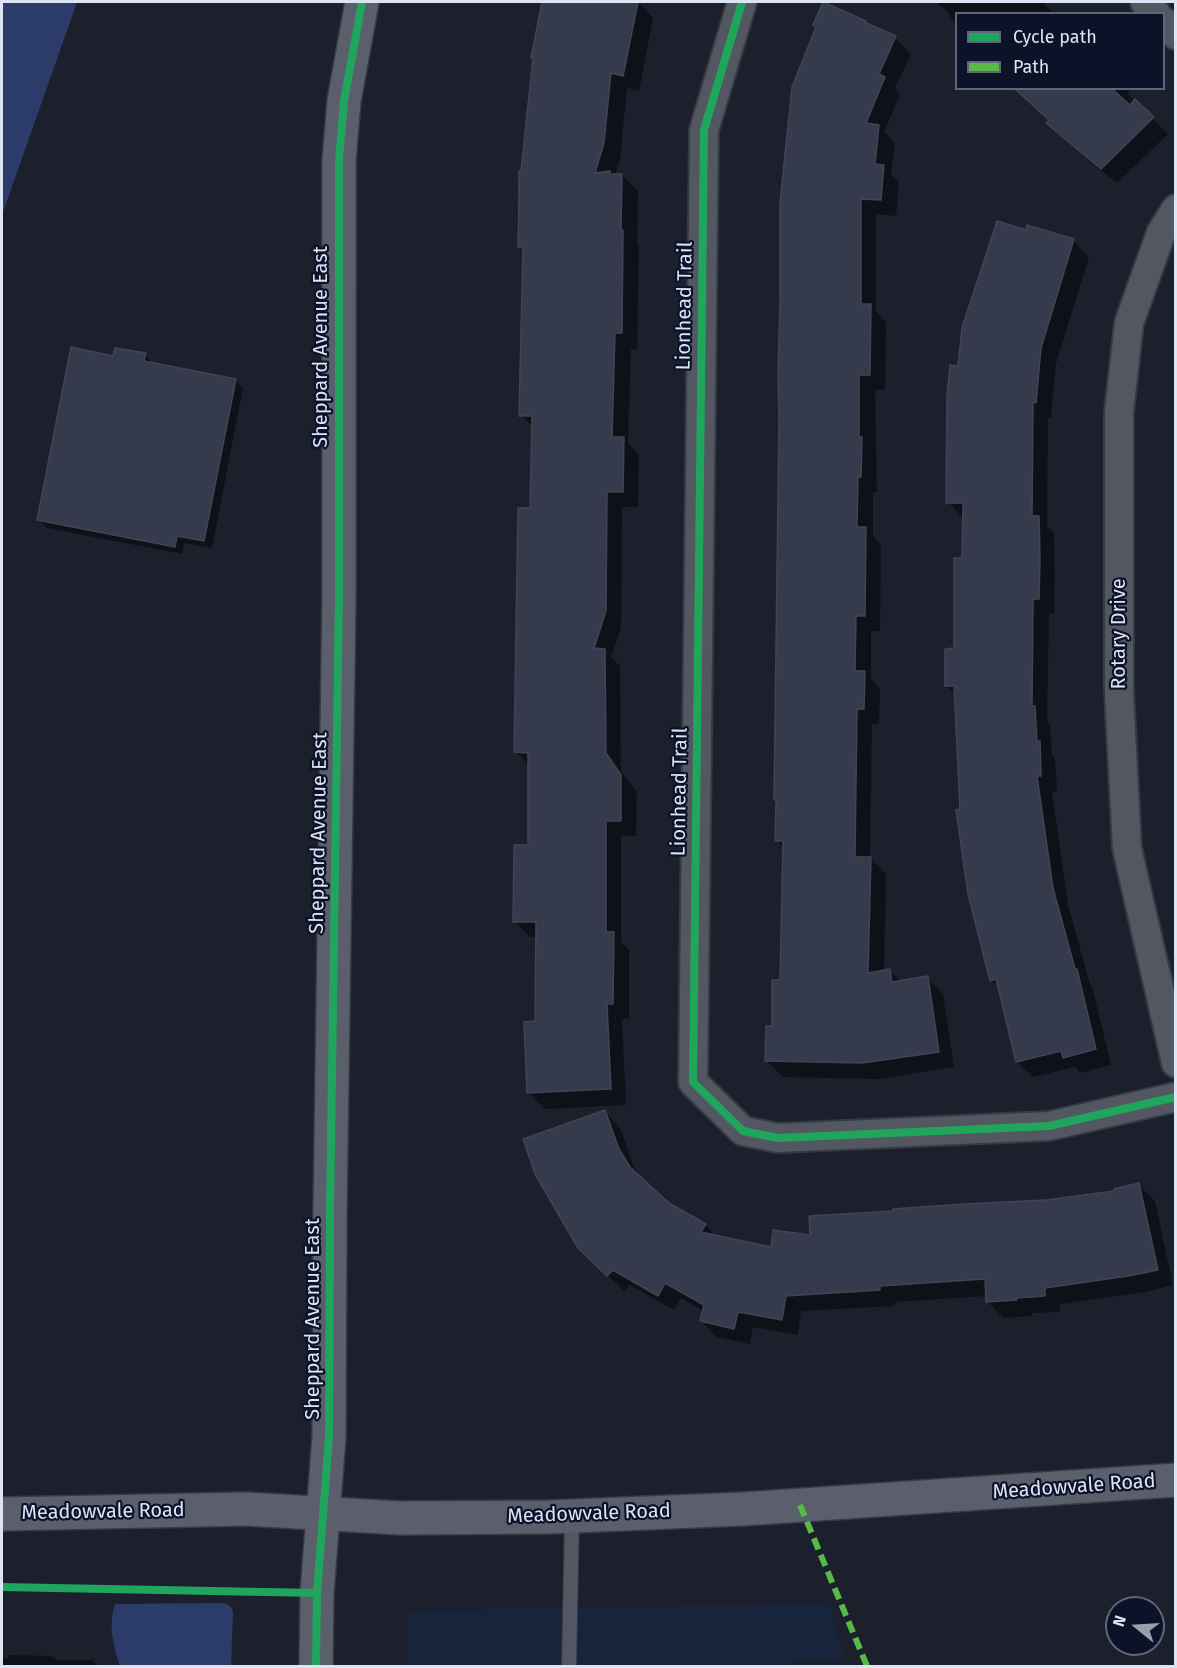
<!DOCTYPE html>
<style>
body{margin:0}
#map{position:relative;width:1177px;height:1668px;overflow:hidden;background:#1b202c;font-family:"Fira Sans",sans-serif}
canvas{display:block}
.frame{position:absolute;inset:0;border:3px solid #dce3f3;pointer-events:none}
.legend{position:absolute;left:955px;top:12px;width:210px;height:78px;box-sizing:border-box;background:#0c1329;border:2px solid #5f667a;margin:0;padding:8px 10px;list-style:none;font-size:18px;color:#dce3f3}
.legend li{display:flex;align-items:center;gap:12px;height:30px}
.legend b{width:30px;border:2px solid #5f667a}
.north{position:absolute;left:1105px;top:1596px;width:60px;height:60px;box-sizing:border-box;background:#0c1329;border:2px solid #5f667a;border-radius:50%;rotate:288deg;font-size:16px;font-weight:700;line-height:24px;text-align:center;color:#dce3f3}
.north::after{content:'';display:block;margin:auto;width:21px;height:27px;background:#989fad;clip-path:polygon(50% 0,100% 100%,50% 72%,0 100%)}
</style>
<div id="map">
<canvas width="1177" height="1668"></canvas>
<div class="frame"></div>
<ul class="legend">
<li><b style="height:8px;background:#20a55d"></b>Cycle path</li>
<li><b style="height:8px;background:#58b947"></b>Path</li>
</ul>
<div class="north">N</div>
</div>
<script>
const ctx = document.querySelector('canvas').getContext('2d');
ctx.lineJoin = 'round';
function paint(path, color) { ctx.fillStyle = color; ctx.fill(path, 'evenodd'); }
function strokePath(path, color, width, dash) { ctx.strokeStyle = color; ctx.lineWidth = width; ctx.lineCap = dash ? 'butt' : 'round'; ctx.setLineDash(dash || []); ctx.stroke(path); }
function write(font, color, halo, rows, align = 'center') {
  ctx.font = font + ' "Fira Sans",sans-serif'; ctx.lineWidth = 4.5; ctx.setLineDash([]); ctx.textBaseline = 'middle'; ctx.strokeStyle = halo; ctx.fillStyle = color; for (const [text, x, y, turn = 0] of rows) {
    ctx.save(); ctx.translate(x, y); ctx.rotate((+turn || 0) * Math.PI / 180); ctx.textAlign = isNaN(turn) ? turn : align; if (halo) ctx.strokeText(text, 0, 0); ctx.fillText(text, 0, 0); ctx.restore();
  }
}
paint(new Path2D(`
 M829,1603L845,1661L794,1660L788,1666H407V1611Z`), '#18233c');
paint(new Path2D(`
 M2,2H77L2,215Z
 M225,1603L230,1606L233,1612L231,1666H120C113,1646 108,1624 115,1604Z`), '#2b3c6a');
paint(new Path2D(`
 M544,2H639V3L653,18L639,91L627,88L620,160L615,175H622L638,191L637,245L639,247L637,349H631L628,443L639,454L638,507H622L621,628L611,657L620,666L621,771L637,792L636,836H621V942L629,950V1019H622L626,1105L545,1109L529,1093L536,1023L538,937H530L514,921L530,847L529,765L516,752L532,510L534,428L521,415L524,251L520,246L522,172L535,60L533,57Z
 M936,2H1042L1055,14H956V24L948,16L950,14Z
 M895,38L911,54L895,88L900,94L884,132L895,143L891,174L899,182L896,216L876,214V311L886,322L885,390H875L877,492H873V536L881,545L880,631H871V679L880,689L879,725L872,724L870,858L886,874L884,972L890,971L901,982L927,978L943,994L954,1067L878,1079L783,1077L767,1061L781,981L785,849L776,840L777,801L775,800L781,203Z
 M1014,88H1126L1129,92L1128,94L1168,134L1117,183L1089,161L1048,123L1050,121Z
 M1026,232L1073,241L1089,257L1056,364L1051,418H1048L1047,526L1054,533L1055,576L1054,614H1049L1047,721L1050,724L1052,756L1055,759L1057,791L1052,792L1068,905L1090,984L1092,986L1111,1065L1080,1073L1075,1067L1033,1077L1017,1062L999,988L991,980L961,810L956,695L947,686L956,650L963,559L964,519L948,502L959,368Z
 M145,355L152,364L235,380L243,388L212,548L184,543L182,554L47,528L39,520L114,357Z
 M605,1112L620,1128L634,1167L644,1182L668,1204L705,1225L717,1237L772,1248L812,1237L1116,1192L1139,1185L1155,1201L1173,1285L1145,1292L1060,1304V1312L1032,1313V1316L1003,1318L988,1302L987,1296L895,1302V1306L801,1311L798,1335L753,1327L750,1344L717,1337L701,1321L704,1311L681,1298L674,1310L630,1285L624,1291L579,1247Z
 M8,1655L51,1656L56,1660H92L98,1666H2V1658H9Z`), '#0007');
const building = new Path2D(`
 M542,2H638L623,76L611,73L604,143L595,173L610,171V174H622L621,230H623L622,333H615L612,437H624L623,492H607L606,611L594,648L605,649L606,753L621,775V821H606V932H614L613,1004H607L611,1089L527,1093L524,1022L535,1021L536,922H513L514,845H528V753L514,752L518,508H530L532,416H519L523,247H518L519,199V171H521L533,58H531Z
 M823,2L866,21V23L896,36L879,74L885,77L866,123L879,125L875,164L884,165L881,200L861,199V304H871L870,375H859V437H862L861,477H858L857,527H866L865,616H856L855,671H865L864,709H857L855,857H871L868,973L890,969L892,982L928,976L939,1052L862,1063L765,1061L766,1026H772V980H780L783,841H775L776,800H774L779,418L778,376L780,300V203L792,87L816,27L813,25Z
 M1014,88H1111L1130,105L1135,99L1154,117L1101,169L1046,123L1049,120Z
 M997,221L1026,230L1027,225L1074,239L1041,348L1036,403L1033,402L1032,516H1039L1040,559L1039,599H1033L1032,706H1035L1037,742L1040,741L1041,776H1037L1053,888L1075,969H1077L1096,1049L1063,1058L1061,1051L1016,1062L996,979L990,981L968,894L956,810L960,809L954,686H945V649L954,648V558H962L963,503H946L947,396L950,365L958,366L962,328Z
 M71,347L113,356L115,348L146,353L144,361L236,379L204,541L177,536L175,547L37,520Z
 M605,1110L619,1149L630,1167L669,1203L706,1224L701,1232L771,1247L773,1230L810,1235L809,1216L893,1211V1209L964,1204L1046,1200L1114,1191V1189L1139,1183L1158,1270L1128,1276L1045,1288V1296L1016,1298L1017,1300L986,1302L985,1279L880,1286V1290L786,1296L782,1320L738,1312L734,1329L700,1321L704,1305L665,1283L658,1296L613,1270L607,1276L578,1248L535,1174L523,1139Z`);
paint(building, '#353a4c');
strokePath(building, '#414551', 1.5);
const service = new Path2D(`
 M569,1666L572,1516`);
const minor = new Path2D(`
 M742,2L704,130L693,1082L743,1131L778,1138L1049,1126L1176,1097
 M1145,2L1156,14
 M1164,22L1176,35
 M1176,209L1161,233L1129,323L1119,412V692L1127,848L1176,1063`);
const secondary = new Path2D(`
 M2,1514L246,1509L400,1518L550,1517L743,1509L1176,1480
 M316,1666L317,1593L329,1437L330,1211L339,596V160L344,101L362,2`);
strokePath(service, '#363a44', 16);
strokePath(minor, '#363a44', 32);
strokePath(secondary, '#363a44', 36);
strokePath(service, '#535761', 14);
strokePath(minor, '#535761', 28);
strokePath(secondary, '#5a5f6b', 33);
strokePath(new Path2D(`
 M800,1505L867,1666`), '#58b947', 6, [12, 6]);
strokePath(new Path2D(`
 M742,2L704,130L693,1082L743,1131L778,1138L1049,1126L1176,1097
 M2,1587L317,1593
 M316,1666L317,1593L329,1437L330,1211L339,596V160L344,101L362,2`), '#20a55d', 8);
write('20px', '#dce3f3', '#0c1329', [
 ["Lionhead Trail",685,306,-89],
 ["Sheppard Avenue East",321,347,-90],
 ["Rotary Drive",1119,634,-90],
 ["Lionhead Trail",680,792,-89],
 ["Sheppard Avenue East",319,833,-89],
 ["Sheppard Avenue East",313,1319,-90],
 ["Meadowvale Road",1074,1487,-4],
 ["Meadowvale Road",103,1512,-1],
 ["Meadowvale Road",589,1514,-2]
]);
</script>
